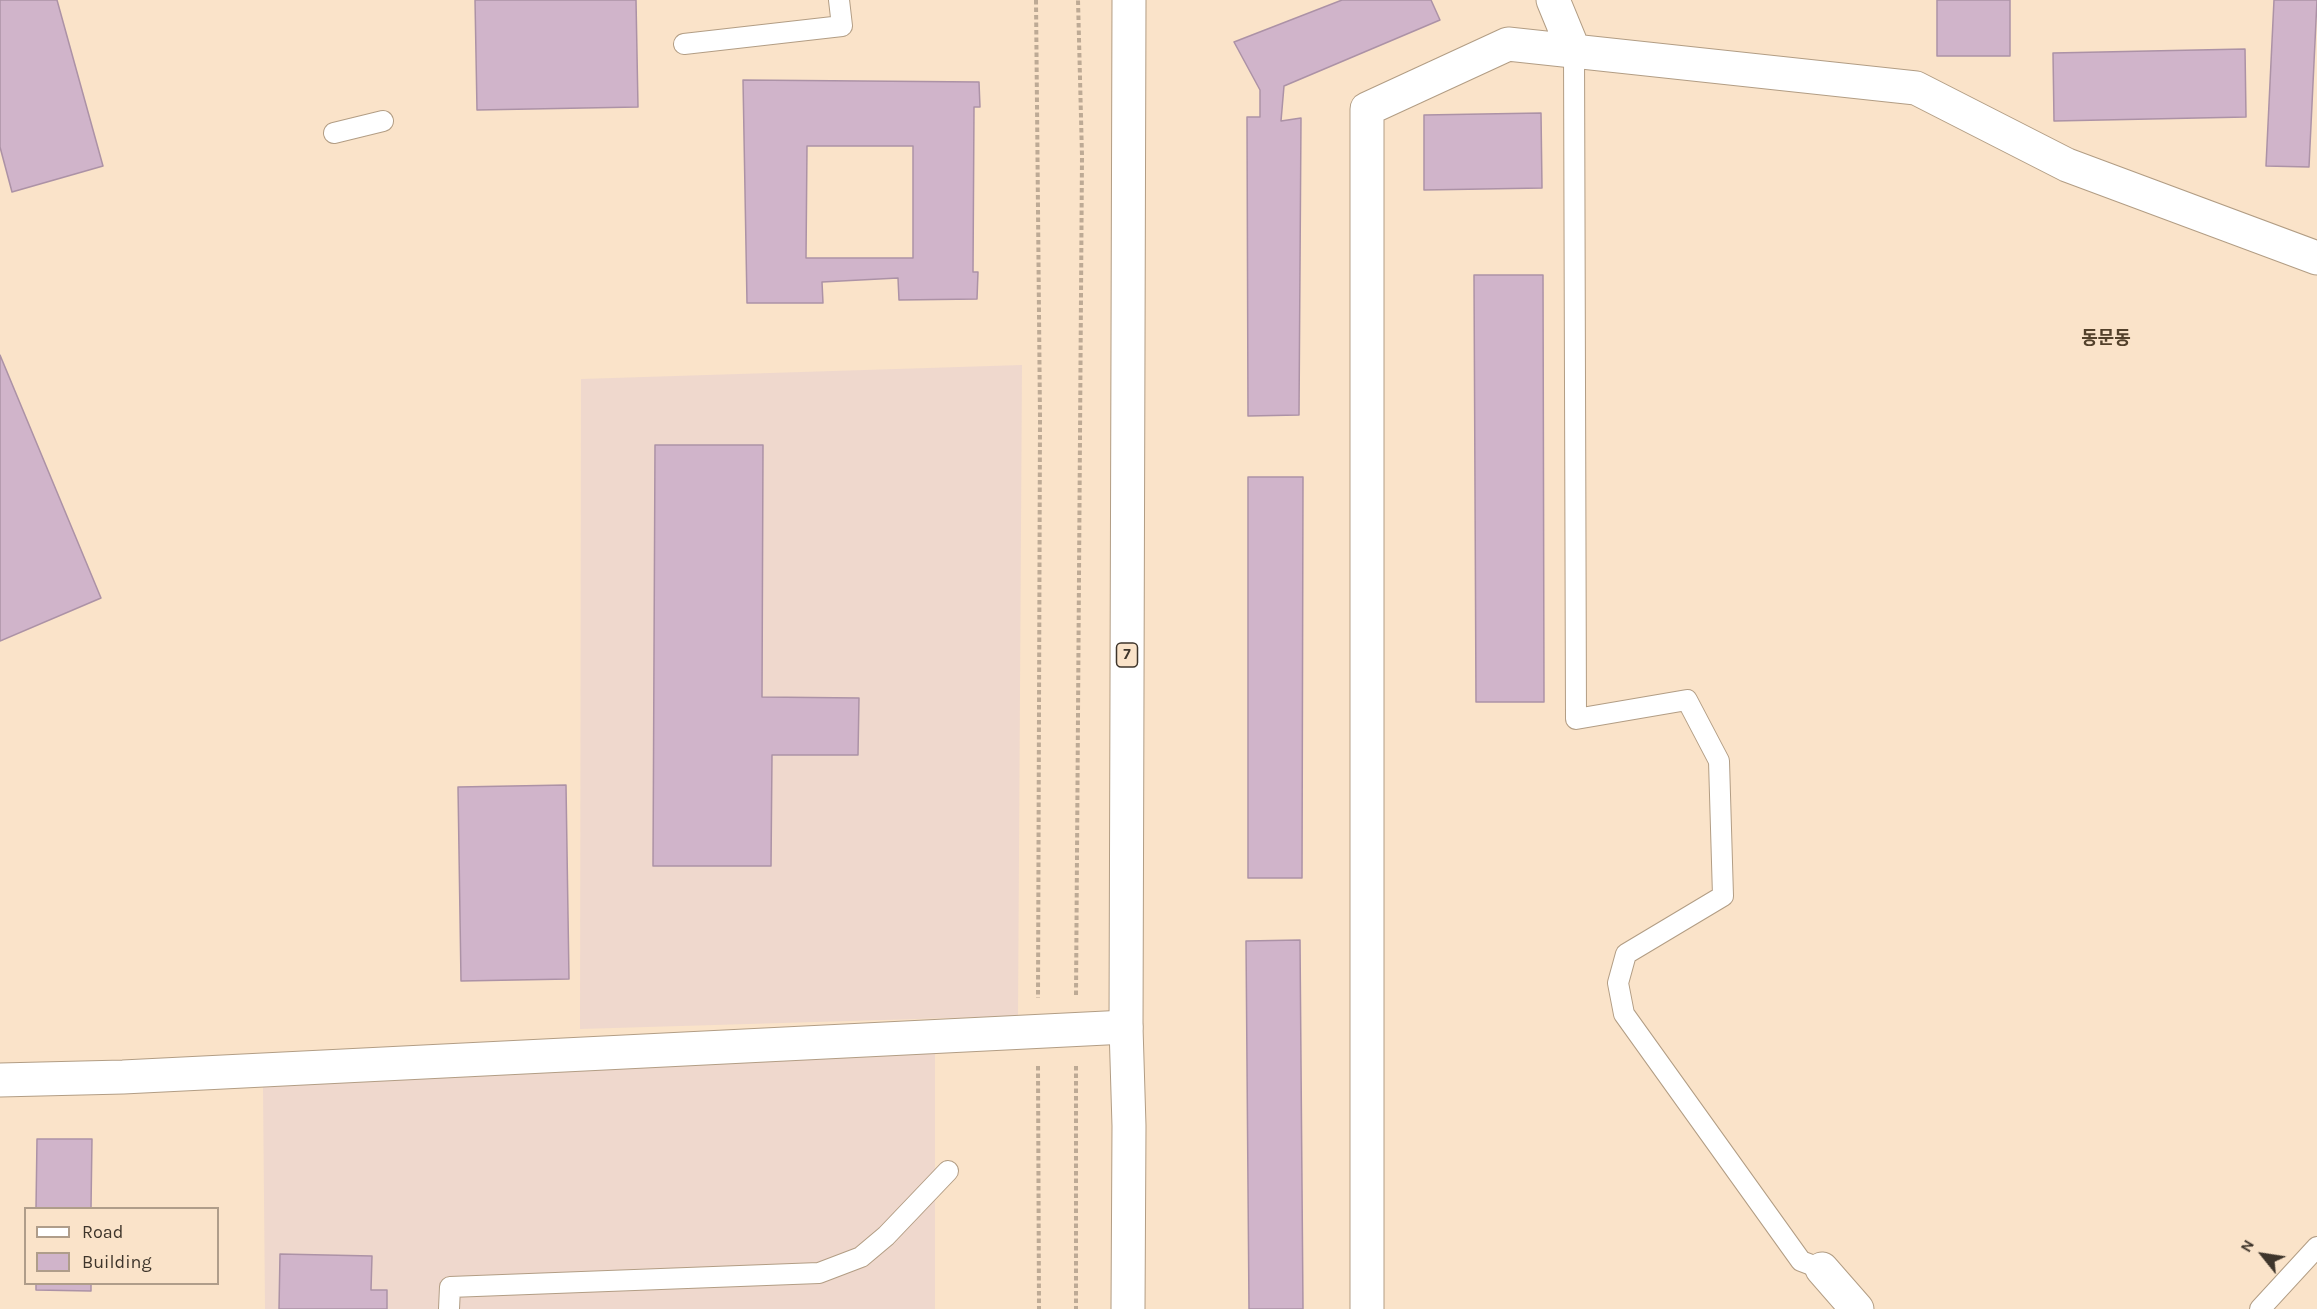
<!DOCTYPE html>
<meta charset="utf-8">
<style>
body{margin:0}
#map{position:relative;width:2317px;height:1309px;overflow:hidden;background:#fae3c9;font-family:Karla,sans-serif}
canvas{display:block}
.legend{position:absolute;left:24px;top:1207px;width:195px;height:78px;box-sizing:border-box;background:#fae3c9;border:2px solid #af9d8a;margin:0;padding:8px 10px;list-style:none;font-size:18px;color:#3e352b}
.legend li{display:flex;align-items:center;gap:12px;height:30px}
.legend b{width:30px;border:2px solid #af9d8a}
.north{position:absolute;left:2233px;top:1225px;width:60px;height:60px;-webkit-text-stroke:4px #fae3c9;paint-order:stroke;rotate:300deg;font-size:16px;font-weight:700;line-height:24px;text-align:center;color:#3e352b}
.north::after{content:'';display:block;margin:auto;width:21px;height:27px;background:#3e352b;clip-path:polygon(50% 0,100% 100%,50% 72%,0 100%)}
</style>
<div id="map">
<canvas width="2317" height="1309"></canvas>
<ul class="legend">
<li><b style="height:8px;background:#fff"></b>Road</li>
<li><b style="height:16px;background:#d0b4ca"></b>Building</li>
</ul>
<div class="north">N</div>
</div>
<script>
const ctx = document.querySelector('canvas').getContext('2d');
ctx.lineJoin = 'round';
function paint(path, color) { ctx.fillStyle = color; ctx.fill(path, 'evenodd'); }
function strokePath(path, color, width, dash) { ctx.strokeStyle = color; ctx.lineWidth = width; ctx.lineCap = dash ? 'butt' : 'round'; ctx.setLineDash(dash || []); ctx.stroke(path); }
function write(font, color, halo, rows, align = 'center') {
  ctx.font = font + ' Karla,"Noto Sans KR",sans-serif'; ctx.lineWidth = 5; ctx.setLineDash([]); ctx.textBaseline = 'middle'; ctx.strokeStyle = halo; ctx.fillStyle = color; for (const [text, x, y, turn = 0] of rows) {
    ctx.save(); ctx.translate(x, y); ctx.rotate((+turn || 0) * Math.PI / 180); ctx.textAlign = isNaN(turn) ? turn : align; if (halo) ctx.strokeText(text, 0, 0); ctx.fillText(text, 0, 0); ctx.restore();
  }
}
paint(new Path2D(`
 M1022,365L1018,1016L580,1029L581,379Z
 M935,1049V1309H265L263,1087Z`), '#efd8cd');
const building = new Path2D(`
 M0,0H57L103,166L12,192L0,147Z
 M475,0H636L638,107L477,110Z
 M1342,0H1431L1440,20L1284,86L1281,121L1301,118L1299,415L1248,416L1247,117H1260V90L1234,42Z
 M1937,0H2010V56H1937Z
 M2274,0H2317L2309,167L2266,166Z
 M2245,49L2246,117L2054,121L2053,53Z
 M743,80L979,82L980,107H974L973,272H978L977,299L899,300L898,278L822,282L823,303H747ZM807,146H913V258H806Z
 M1541,113L1542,188L1424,190V115Z
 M1474,275H1543L1544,702H1476Z
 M0,355L101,598L0,641Z
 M655,445H763L762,697L859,698L858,755H772L771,866H653Z
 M1248,477H1303L1302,878H1248Z
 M566,785L569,979L461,981L458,787Z
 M1300,940L1303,1309H1249L1246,941Z
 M37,1139H92L91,1208H36Z
 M280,1254L372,1256L371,1290H387V1309H279Z
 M36,1284H91V1291L36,1290Z`);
paint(building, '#d0b4ca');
strokePath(building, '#ac92a6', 1.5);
const lane = new Path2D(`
 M684,44L842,26L839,0
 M1574,51L1576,719L1687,700L1719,761L1723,896L1626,954L1618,983L1624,1014L1801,1261L1822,1269
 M334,133L383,121
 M449,1309L450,1287L819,1273L861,1257L886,1236L948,1171
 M2260,1309L2317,1247`);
const street = new Path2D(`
 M1553,0L1574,51
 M0,1080L123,1077L1126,1027
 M1822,1269L1857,1309
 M1367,1309V109L1508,44L1916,88L2067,165L2317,258`);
const highway = new Path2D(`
 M1128,1309L1129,1126L1126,1027L1129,0`);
strokePath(lane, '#b29d84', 22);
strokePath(street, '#b29d84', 35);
strokePath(highway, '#b29d84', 35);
strokePath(new Path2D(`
 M1036,0L1040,418L1038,998
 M1076,995L1082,156L1078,0
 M1038,1066L1039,1309
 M1076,1066V1309`), '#bdaa95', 4, [4.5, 3]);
strokePath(lane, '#fff', 20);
strokePath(street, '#fff', 33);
strokePath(highway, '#fff', 33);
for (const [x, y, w] of [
 [1127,655,21]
]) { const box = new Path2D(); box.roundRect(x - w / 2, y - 12, w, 24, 4.5); ctx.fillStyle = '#fae3c9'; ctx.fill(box); strokePath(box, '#3e352b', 1.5); }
write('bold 15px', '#3e352b', null, [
 ["7",1127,655]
]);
write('bold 18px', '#53412b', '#fae3c9', [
 ["동문동",2106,339]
]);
</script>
